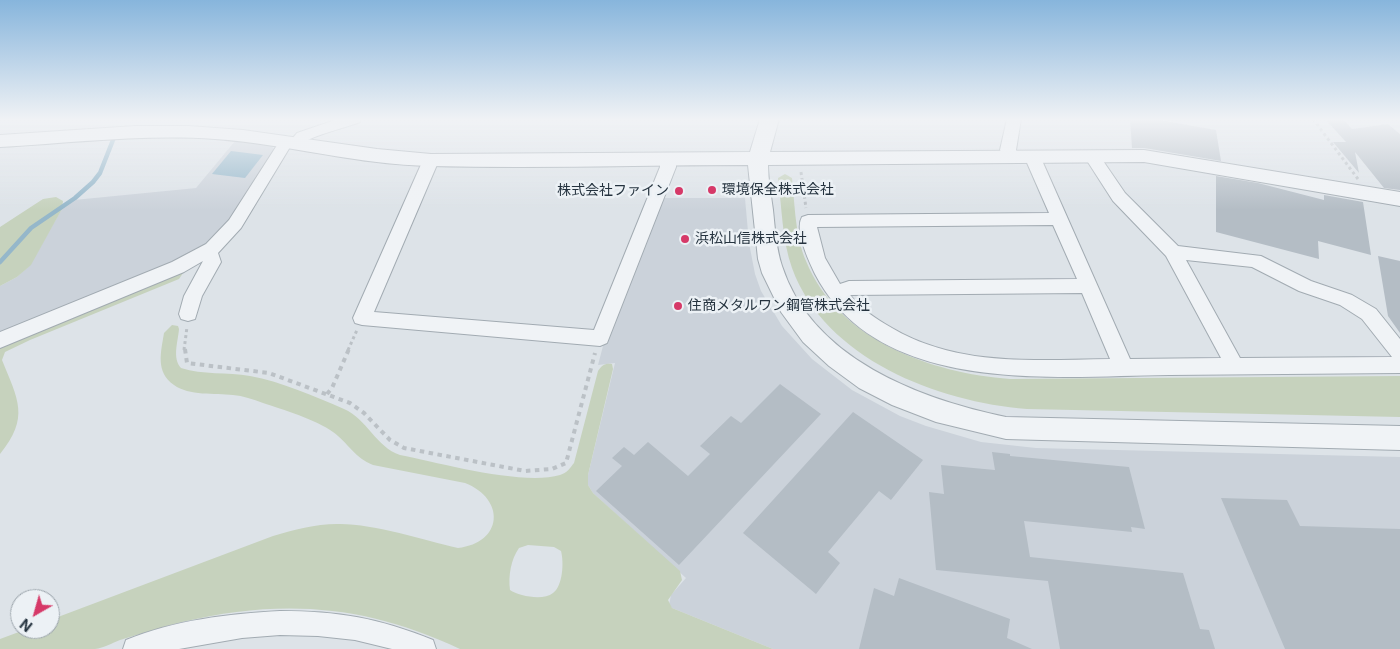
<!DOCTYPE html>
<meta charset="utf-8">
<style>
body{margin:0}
#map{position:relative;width:1400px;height:649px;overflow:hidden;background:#dde3e8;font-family:Inter,sans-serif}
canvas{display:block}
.north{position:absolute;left:10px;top:589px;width:50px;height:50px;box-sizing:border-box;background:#ecf1f5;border:1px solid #9ca5ac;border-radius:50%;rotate:218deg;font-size:14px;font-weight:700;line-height:20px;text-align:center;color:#25333f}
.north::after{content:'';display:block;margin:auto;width:18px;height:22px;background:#d63968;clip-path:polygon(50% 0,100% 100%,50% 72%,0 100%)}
</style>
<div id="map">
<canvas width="1400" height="649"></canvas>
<div class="north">N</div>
</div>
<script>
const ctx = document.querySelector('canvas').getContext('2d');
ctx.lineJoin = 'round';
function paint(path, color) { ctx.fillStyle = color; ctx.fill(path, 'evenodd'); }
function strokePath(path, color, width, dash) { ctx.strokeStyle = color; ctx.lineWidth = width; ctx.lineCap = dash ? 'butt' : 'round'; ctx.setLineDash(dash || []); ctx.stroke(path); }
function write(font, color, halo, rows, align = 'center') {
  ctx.font = font + ' Inter,"Noto Sans JP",sans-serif'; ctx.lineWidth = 5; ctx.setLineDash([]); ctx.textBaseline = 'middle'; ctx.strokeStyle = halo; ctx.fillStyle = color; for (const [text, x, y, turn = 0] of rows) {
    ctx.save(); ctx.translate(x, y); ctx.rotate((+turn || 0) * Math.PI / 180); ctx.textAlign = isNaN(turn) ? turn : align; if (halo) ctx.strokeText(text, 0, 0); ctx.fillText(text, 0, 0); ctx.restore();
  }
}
paint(new Path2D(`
 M235,141L272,146L274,149L229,224L198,252L0,335V286L17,277L30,265L63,207L74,200L196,188Z
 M661,198H745L749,243L755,274L761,291L782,326L812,359L852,390L900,416L926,426L981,442L1036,448L1400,457V649H773L672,608L669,605L671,595L686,578L593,493L588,485V475L615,363L598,365L603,346Z`), '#cbd2da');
paint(new Path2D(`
 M785,174L792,178C795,205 795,236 806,261C838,340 931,373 1010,379L1400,376V417L1027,409C938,402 825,359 792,268C782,240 782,208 778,178Z
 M56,197L63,201L62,209L31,265L17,277L0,286V227L43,199Z
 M181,271L183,273L179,279L30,340L5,352L2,360C18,400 30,417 0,454V345Z
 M172,325L178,326L179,329C178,342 172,358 181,368C203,375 227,372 250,376C282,382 314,396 344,409C367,419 376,447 400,455C440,463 523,486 560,475C567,473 570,468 574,463L598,371C602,365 605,363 612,364L613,369L588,475V485L593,493L680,571L682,580L668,600L672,608L773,649H460C368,605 282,598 182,622C161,627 141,634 120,640C112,643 104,648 95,649C64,649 31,649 0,649V639L27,629H50V620L273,536C294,530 315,524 337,524C372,523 423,540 458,548C503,543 506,499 465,483L373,465C355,458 348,443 333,432C317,420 282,409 263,403C253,399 243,396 233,395C215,393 189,396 174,385C155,372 161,352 164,333ZM528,545L554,547L561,551C564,562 563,586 553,593C543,601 519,596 510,590C508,576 511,559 519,548Z`), '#c6d2bd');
paint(new Path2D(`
 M231,151L263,155L245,178L212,174Z`), '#95b7ca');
strokePath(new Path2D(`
 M0,262L31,228L75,198L93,182L100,173L113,140`), '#95b7ca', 4.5);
paint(new Path2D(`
 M1130,119H1154L1216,130L1221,161L1144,148H1132Z
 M1325,119H1343L1352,129L1388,124L1400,134V190L1384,188L1355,152L1359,173L1333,142H1346Z
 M1216,176L1258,183L1324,200V195L1363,202L1371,255L1318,241L1319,259L1216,232Z
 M1378,256L1400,261V333L1388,316Z
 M780,384L821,414L679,565L596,491L622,466L612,458L624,447L634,455L648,442L688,476L710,454L700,446L731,416L741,423Z
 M853,412L923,460L891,500L879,491L828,552L840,563L816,594L743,533Z
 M992,452L1010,454V456L1129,467L1145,529L1131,527L1132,532L1024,521L1030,557L1183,573L1200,629L1209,630L1215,649H1060L1048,581L936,570L929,492L944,494L941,465L995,470Z
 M1221,498L1287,500L1300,526L1400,529V649H1285Z
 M899,578L1010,619L1007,638L1032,649H859L874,588L894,596Z`), '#b4bdc5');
const minor = new Path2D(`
 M338,119H362L360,122C344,128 326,132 310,139C301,142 302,151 290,147L241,228L218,253L221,262L202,296L195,319L188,321L181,319L179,314L184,296L203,261L184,272L0,348V332L172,262L206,244L229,220L281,139L286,137L292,139L297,133Z
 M1007,119H1021L1016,150L1019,156L1016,160H1006L1000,150Z
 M1032,151L1037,152L1040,156L1130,359L1221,358L1166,256L1113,201L1084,156L1087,152H1097L1125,193L1178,246L1261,256L1311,281L1352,295L1376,309L1400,339V373C1323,374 1246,374 1169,375C1055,376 879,397 815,274C809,261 794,230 802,217L808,215L1049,213L1024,156L1027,152ZM1053,225L1077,279L849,281L840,284L825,258L817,227ZM1186,260L1252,267L1299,291L1340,305L1362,319L1392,357L1240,358ZM1082,293L1110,359C1036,360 958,367 892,328C876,319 861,309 850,295Z
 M668,153L673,154L676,158V167L607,343L600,346L362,325L355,323L353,318L423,160L425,156H437L439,160L374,312L594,330L660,167V158L663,154Z
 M280,611C338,611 379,618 433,640L436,649H392L355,640L318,636L280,635L242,638L179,649H123L126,640C174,620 228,614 280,611Z`);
const tertiary = new Path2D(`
 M760,119H779L770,152L1144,150L1400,192V206L1144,162L768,165C768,180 771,195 773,210C775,229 776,248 782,266C812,359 920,399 1006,417L1400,426V450L1006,439L936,422L892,405L859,388L829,366L803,342L781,312L762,273L758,259L748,165C643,165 537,169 431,166C358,165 287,144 215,139C143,134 71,143 0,147V135L135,126H189L243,130L377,149L431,154L750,152Z`);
strokePath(minor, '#a2abb2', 2);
strokePath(tertiary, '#a2abb2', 2);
strokePath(new Path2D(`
 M1313,119L1358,179
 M801,172L806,208
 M184,350L187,327
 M348,350L357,330`), '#bbc1c6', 3, [3, 3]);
strokePath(new Path2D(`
 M185,349L187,363L269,373L350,403L364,413L390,440L404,448L525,471L552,469L566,463L595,353
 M327,394L332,388L349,349`), '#bbc1c6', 4, [4.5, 4.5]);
paint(minor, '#f0f3f6');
paint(tertiary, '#f0f3f6');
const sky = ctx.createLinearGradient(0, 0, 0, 210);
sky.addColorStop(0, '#87b5dc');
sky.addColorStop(0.57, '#f0f2f5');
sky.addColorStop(1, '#f0f2f500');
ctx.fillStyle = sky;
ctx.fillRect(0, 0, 1400, 210);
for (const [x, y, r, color] of [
 [712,190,5,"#d63968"],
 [679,191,5,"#d63968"],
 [685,239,5,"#d63968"],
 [678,306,5,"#d63968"]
]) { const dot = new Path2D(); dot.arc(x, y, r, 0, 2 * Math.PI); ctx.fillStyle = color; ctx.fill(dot); strokePath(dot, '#ecf1f5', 2); }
write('14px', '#25333f', '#ecf1f5', [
 ["環境保全株式会社",722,190],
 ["株式会社ファイン",669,191,"right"],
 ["浜松山信株式会社",695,239],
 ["住商メタルワン鋼管株式会社",688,306]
], 'left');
</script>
